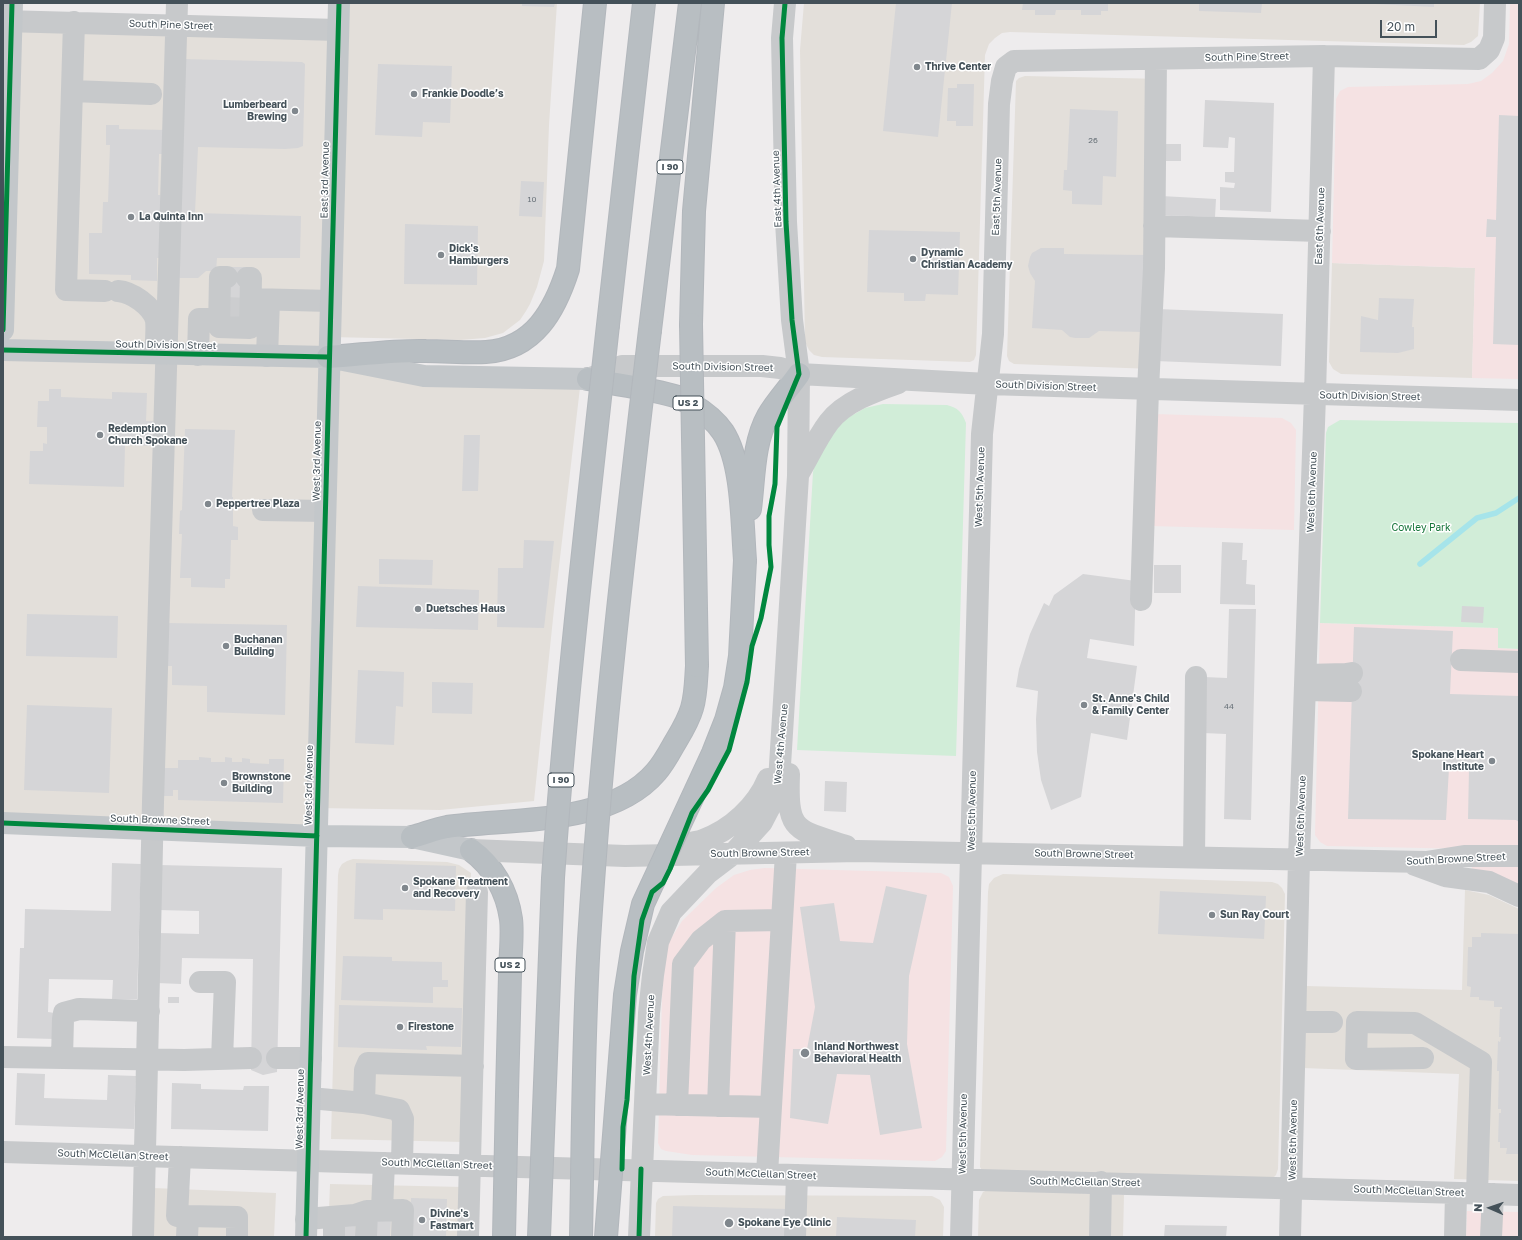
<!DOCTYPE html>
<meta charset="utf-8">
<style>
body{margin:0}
#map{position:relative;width:1522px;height:1240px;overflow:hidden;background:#eeeced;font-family:"Golos Text",sans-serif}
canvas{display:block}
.frame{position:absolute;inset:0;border:4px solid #445159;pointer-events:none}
.north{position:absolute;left:1470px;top:1188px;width:40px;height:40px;-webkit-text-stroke:3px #fff;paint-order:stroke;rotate:272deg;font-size:11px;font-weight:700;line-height:16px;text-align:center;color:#445159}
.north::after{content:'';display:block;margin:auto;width:14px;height:18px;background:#445159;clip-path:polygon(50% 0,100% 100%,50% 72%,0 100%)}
.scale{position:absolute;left:1380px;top:20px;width:57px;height:18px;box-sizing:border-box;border:2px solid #445159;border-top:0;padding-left:5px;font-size:12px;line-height:14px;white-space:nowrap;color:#445159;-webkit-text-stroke:3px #fff;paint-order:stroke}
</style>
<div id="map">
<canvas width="1522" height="1240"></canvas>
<div class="frame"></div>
<div class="north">N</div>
<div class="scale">20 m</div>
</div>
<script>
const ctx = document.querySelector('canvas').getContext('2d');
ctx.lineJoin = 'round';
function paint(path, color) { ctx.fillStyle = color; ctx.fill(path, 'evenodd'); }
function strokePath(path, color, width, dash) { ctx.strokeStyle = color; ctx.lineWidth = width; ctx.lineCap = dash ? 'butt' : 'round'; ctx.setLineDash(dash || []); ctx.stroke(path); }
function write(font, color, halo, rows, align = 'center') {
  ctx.font = font + ' "Golos Text",sans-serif'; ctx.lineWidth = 3; ctx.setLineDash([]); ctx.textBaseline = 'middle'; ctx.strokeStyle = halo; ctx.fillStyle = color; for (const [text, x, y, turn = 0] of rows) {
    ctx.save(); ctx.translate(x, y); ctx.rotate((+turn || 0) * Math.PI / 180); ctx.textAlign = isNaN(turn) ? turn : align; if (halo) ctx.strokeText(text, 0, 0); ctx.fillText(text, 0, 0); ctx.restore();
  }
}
paint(new Path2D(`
 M339,3H557L549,125L544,261L537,287L530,304L526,311L520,320L503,333L485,338L460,340L330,337L328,357L581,379L554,609L534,801L440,810L318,808L317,836L3,823V350L11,21L338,30Z
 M804,3H1480L1478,36L1471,42L1464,45L1010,32L1002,33L995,38L989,44L985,55L976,355L974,360L970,362L822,357L814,355L809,350L805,342L800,50Z
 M1025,76L1163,79L1154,369L1014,364L1009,361L1007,356L1016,81L1019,78Z
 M1332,263L1475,268L1472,378L1341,374L1333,369L1329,362Z
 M353,859L447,862L459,865L471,873L464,1142L331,1139L338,875L339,869L342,864L347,861Z
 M1003,874L1272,882L1278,884L1282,888L1285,894L1278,1169L1276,1175L1272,1179L983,1172L980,1167L988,892L989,884L994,878Z
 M1465,890L1489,895L1519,909V1181L1454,1179L1459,1074L1303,1068L1306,986L1462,990Z
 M330,1184L463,1187L462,1237H328Z
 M153,1188L276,1193L274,1237H152Z
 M990,1189L1124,1195L1123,1237H978L979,1200L983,1192Z
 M695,1195L932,1196L940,1200L944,1207L943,1237H655L656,1203L658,1199L663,1196Z`), '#e3dfda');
paint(new Path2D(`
 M1510,3H1519V379L1472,378L1475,268L1332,263L1336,99L1340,91L1348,87L1468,84L1481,81L1492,73L1503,61L1509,44Z
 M1154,414L1282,418L1291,423L1296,430L1294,530L1151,526Z
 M1320,623L1498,628V648L1519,649V886L1472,869V849L1327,846L1320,842L1315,835Z
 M765,868L941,873L949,877L953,886L946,1151L942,1157L935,1161L692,1155L666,1151L661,1149L658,1143L663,963L667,945L682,921L716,888L734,875L750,870Z
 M1467,1211L1519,1212V1237H1466Z`), '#f5e2e3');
paint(new Path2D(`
 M883,404L947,405C958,408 962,412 966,423L956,756L797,750L813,472L818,453L844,420L865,408Z
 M1340,420L1519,423V649L1498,648V628L1320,623L1326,433L1328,427Z`), '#d1edd8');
strokePath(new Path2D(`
 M1420,564L1477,518L1496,513L1519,498`), '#a6e4ea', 5.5);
paint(new Path2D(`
 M522,3H555L554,7L522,6Z
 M896,3H952L938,137L883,131Z
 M1023,3H1108V11H1101V15H1081V10H1056L1055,15H1035V10H1022Z
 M1199,3H1262L1261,13L1199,11Z
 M1375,3H1434V7L1375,4Z
 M182,59L302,62L305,64L303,146L298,148L285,149L198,147L195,213L301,216L300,258H217L216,271H206L198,278H179Z
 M378,64L452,66L450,123L423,122L422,137L375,135Z
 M957,84H974L973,126H956V121H947L948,88H957Z
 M1205,100L1274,103L1271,212L1220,210V187L1234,188L1235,183L1225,182V172H1234L1235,138L1229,137L1228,148L1203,147Z
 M1070,109L1118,111L1116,177L1103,176L1102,205L1072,204V191L1063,190L1064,170H1067Z
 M1499,115L1519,116V345L1493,344L1496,237H1486L1487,219L1496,220Z
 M106,125H119V129L167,130V154H159L158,195H160L166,258H157V281L131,280V275L89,274V233H102L103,202H108L110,145H106Z
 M1162,144H1181V161H1161Z
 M521,181L544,182L542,217L519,216Z
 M1161,196L1216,199L1215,217L1160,215Z
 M405,224L478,226L477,285L404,284Z
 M869,230L960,232L958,295L926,294L925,301H904V293L867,292Z
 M1041,248H1064V254L1145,255L1143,332L1099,331L1089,338H1075L1070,337L1062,330L1032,328L1035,281L1030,273L1028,266L1030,257L1032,253Z
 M227,267H248L246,325H226Z
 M1379,298L1414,299L1412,327H1414V349L1398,353L1360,352L1361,316L1378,320Z
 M1157,309L1283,314L1281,366L1155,361Z
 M49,389H61V397L112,399V392L147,393L146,421H153V446L125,445L124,487L29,484L30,451H43V443L47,444V427H37L38,401H49Z
 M185,429L235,430L232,497H233V526L238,527V540H231L230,579H225V588L191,587V578H180L182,534H179L180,511L182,510Z
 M464,435H480L478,491H462Z
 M524,540L554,541L544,628L497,627L498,568H523Z
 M1222,542L1243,543L1242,560H1247L1246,584L1255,585V605L1220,604Z
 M379,559L433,560L432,585L379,584Z
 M1154,565H1181V593H1154Z
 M1083,574L1136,581L1134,646L1090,639L1087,658L1137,666L1127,740L1091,733L1081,797L1051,810L1041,780L1037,752L1036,719L1038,691L1016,687L1019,669L1030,634L1044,603L1049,606L1054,595Z
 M358,586L479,590L478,630L356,627Z
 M1462,606L1484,607L1483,623L1461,622Z
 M1229,609H1256L1251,820L1224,819L1226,734L1203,733L1204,677L1227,678Z
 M27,614L118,616L117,658L26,656Z
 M166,623L287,625L285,715L207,712V686L172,685V666H165Z
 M1354,627L1453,631L1450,694L1519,696V822L1516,820L1468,819L1469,769L1449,768L1446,820L1348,819Z
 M358,670L404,672L403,707L396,706L394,745L355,743Z
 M432,682L473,683L472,714L432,713Z
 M27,705L112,708L109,793L24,790Z
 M199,757L211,758V762H225V757L232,758V762H242V758L250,759V763L269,764V759H284L283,803L178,800V790H173V796H164L162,768H178V760H199Z
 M825,781L847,782L846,812L824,811Z
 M112,863L141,864L137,999H112L113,980L49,979L48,1012L55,1013V1039L17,1038L20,948H24L25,909L111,911Z
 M356,863L456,866L455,911L383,909V920L354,919Z
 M159,865L282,868L277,1072L263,1075L251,1070L253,959L182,958L181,984L157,983L158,933L199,934V911L158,910Z
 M886,886L927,895L909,976L907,1044L922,1128L880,1135L870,1075L837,1074L828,1124L790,1118L793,1049H807L815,1007L800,907L834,903L840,941L873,943Z
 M1160,891L1266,896L1264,939L1158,934Z
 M1481,933L1519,934V1154H1506L1507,1148H1500V1142H1498L1499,1113H1501V1109H1498L1499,1071H1497L1498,1041L1500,1042L1501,1037H1499L1500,1009H1502V1007H1494V1001L1479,1000V997H1470L1471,987L1467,986L1468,947H1472V937H1481Z
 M343,956L392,957V961L442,962V980H448V987H433V1003L341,1000Z
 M168,997H179V1003H168Z
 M339,1005L462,1008L461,1047L426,1046L427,1050L338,1047Z
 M17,1073L45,1074L44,1098L107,1100L108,1075L136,1076L134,1129L15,1125Z
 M172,1083L201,1084V1089L243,1090L244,1086H269L268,1131L171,1129Z
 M411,1198L447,1199L446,1237H410Z
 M673,1206L786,1209L785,1237H672Z
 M837,1217L916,1220L915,1237H836Z
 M373,1218L391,1220L390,1237H372Z
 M337,1223H355V1237H336Z
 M1165,1225L1227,1226L1226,1237H1164Z`), '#d5d5d7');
strokePath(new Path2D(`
 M226,308L246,309`), '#cccdcf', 22, [22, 11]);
const highway = new Path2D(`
 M691,324L694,211L713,3
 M608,325L644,3
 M650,330L690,3
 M328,357C361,355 393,350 426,351C446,351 466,353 486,352C534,349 555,310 568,269L595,3
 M588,379C618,385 649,388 678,397C682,399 687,402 691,404C703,411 715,420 723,432C743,463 742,523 745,560
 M750,509C754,478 753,443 768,416C776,402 790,387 799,374
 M412,837C424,834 435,829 447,827C512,818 610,826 656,772C663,764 668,755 673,746C680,734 688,722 692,708C696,695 696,680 697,666
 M471,850C493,866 507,891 511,919C513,934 510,958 510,974C509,1014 508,1054 507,1094`);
strokePath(highway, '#b2b7bc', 24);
strokePath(new Path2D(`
 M3,21L338,30
 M74,22L66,290L105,291
 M72,91L151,94
 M1154,226L1320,231
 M227,277H220L219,327L250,328L251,278H247
 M118,291C132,292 152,306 156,320C157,327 156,336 156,342
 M251,299L331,301
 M198,355L199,319H219
 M267,356L269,300
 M588,379L622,366H762L780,368L799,374L988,384L1519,400
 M799,473C809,456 817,438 829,422C844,402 875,391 898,383
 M263,510L325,511
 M1141,600L1148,390L1154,268L1156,59
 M1461,660L1519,662
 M1306,675L1346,674L1352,673
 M1306,690L1351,691
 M789,774C787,832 794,829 846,846
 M676,845C684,843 695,843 703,840C731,830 757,806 768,779
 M471,850L625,856L858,851L1426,862L1464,856H1519
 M1194,857L1196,677
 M1415,865L1445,876L1489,882L1519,896
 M200,982H225L222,1059
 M1296,1022H1332
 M3,1057L184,1060L251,1058
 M62,1058L63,1019L64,1013L79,1009L149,1011
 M277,1058H311
 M1423,1058L1356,1059L1357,1022L1415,1023L1481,1062L1477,1194
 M310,1098L364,1103L399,1110L403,1119L402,1163
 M364,1103L365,1070L368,1063L473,1066
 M645,1104L771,1107
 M677,1105L683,964L701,940L725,921L782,920
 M718,1106L725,921
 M3,1152C267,1159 531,1167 795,1175C1037,1182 1278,1187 1519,1195
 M180,1157L177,1216H188L187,1237
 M767,1174L786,853
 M382,1209L384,1163
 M188,1216L237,1217V1237
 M306,1219L355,1215L367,1211L403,1210L402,1237
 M143,1237L153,802L177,3
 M334,1237V1217
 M366,1237L367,1211
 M468,1237L477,892
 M639,1237L649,1013L653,975L658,942L671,912L708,873L733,854L762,822L774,799L779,781L798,476L799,374L792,320L786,222L782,38L785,3
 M795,1237L797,1175
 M961,1237L982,434L993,334L999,104L1002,81L1006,67L1014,61L1324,56L1479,59L1489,50L1494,38L1495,3
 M1100,1237L1101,1182
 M1290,1237L1299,859L1315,395L1324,56
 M1455,1237L1456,1193
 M1491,1237L1493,1194`), '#c7c9cb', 22);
strokePath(new Path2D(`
 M3,330L12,3
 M3,350L328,357L424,376L588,379
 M3,823L317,836L412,837L471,850
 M306,1237L339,3`), '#c3c7ca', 22);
strokePath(highway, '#b8bec2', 22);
const highwayBridge = new Path2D(`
 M691,324L697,666
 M504,1237L507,1094
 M539,1237L553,878C566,693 588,509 608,325
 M581,1237C583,1138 583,1039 589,940C602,736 626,533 650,330
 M606,1237L625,995L632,951L643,904L713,753L726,720L735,688L740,656L745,560`);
strokePath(highwayBridge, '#b2b7bc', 24, []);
strokePath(highwayBridge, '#b8bec2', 22);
strokePath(new Path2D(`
 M3,330L12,3
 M3,350L328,357
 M3,823L317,836
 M622,1169L623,1127L627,1100L630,1049L634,976L642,920L652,892L663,883L670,869L692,813L708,790L729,750L747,682L752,646L761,618L771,567L769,545V516L775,484L777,427L799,374L792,320L786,222L782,38L785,3
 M306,1237L339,3
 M639,1237L641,1169`), '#00873e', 5);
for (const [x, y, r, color] of [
 [917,67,4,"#80878d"],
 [414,94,4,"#80878d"],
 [295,111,4,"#80878d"],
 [131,217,4,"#80878d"],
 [441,255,4,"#80878d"],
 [913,259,4,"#80878d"],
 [100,435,4,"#80878d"],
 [208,504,4,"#80878d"],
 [418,609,4,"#80878d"],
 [226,646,4,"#80878d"],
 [1084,705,4,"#80878d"],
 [1492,761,4,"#80878d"],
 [224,783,4,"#80878d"],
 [405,888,4,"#80878d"],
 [1212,915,4,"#80878d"],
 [400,1027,4,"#80878d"],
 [805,1053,5,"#80878d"],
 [422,1220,4,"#80878d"],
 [729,1223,5,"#80878d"]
]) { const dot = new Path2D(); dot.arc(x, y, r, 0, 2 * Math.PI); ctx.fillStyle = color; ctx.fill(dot); strokePath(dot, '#fff', 1.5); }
write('8px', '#6a737a', null, [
 ["26",1093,140],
 ["10",532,199],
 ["44",1229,706]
]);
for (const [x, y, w] of [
 [670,167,26],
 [688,403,30],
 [561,780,26],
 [510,965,30]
]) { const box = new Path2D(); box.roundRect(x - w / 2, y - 7, w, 14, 3); ctx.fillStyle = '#fff'; ctx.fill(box); strokePath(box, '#445159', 1); }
write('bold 9px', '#445159', null, [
 ["I 90",670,167],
 ["US 2",688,403],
 ["I 90",561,780],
 ["US 2",510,965]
]);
write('10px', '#445159', '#fff', [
 ["South Pine Street",171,25,2],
 ["South Pine Street",1247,57,-1],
 ["East 3rd Avenue",325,180,-89],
 ["East 4th Avenue",777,189,-92],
 ["East 5th Avenue",997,197,-88],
 ["East 6th Avenue",1320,226,-88],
 ["South Division Street",166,345,1],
 ["South Division Street",723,367,1],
 ["South Division Street",1046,386,2],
 ["South Division Street",1370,396,1],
 ["West 3rd Avenue",317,461,-89],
 ["West 5th Avenue",980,487,-88],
 ["West 6th Avenue",1312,492,-88],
 ["West 4th Avenue",781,744,-85],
 ["West 3rd Avenue",309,785,-89],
 ["West 5th Avenue",972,811,-89],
 ["West 6th Avenue",1301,816,-88],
 ["South Browne Street",160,820,2],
 ["South Browne Street",760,853,-1],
 ["South Browne Street",1084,854,1],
 ["South Browne Street",1456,859,-3],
 ["West 4th Avenue",649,1035,-87],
 ["West 3rd Avenue",300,1109,-89],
 ["West 5th Avenue",963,1134,-89],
 ["West 6th Avenue",1293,1140,-89],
 ["South McClellan Street",113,1155,2],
 ["South McClellan Street",437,1164,2],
 ["South McClellan Street",761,1174,2],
 ["South McClellan Street",1085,1182,1],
 ["South McClellan Street",1409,1191,2]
]);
write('bold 10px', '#445159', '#fff', [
 ["Thrive Center",925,67],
 ["Frankie Doodle’s",422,94],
 ["Lumberbeard",287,105,"right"],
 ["Brewing",287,117,"right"],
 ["La Quinta Inn",139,217],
 ["Dick's",449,249],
 ["Hamburgers",449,261],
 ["Dynamic",921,253],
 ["Christian Academy",921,265],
 ["Redemption",108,429],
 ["Church Spokane",108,441],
 ["Peppertree Plaza",216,504],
 ["Duetsches Haus",426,609],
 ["Buchanan",234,640],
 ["Building",234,652],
 ["St. Anne's Child",1092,699],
 ["& Family Center",1092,711],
 ["Spokane Heart",1484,755,"right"],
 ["Institute",1484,767,"right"],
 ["Brownstone",232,777],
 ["Building",232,789],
 ["Spokane Treatment",413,882],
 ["and Recovery",413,894],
 ["Sun Ray Court",1220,915],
 ["Firestone",408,1027],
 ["Inland Northwest",814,1047],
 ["Behavioral Health",814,1059],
 ["Divine's",430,1214],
 ["Fastmart",430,1226],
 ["Spokane Eye Clinic",738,1223]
], 'left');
write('10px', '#18773c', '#fff', [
 ["Cowley Park",1421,528]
]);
</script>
